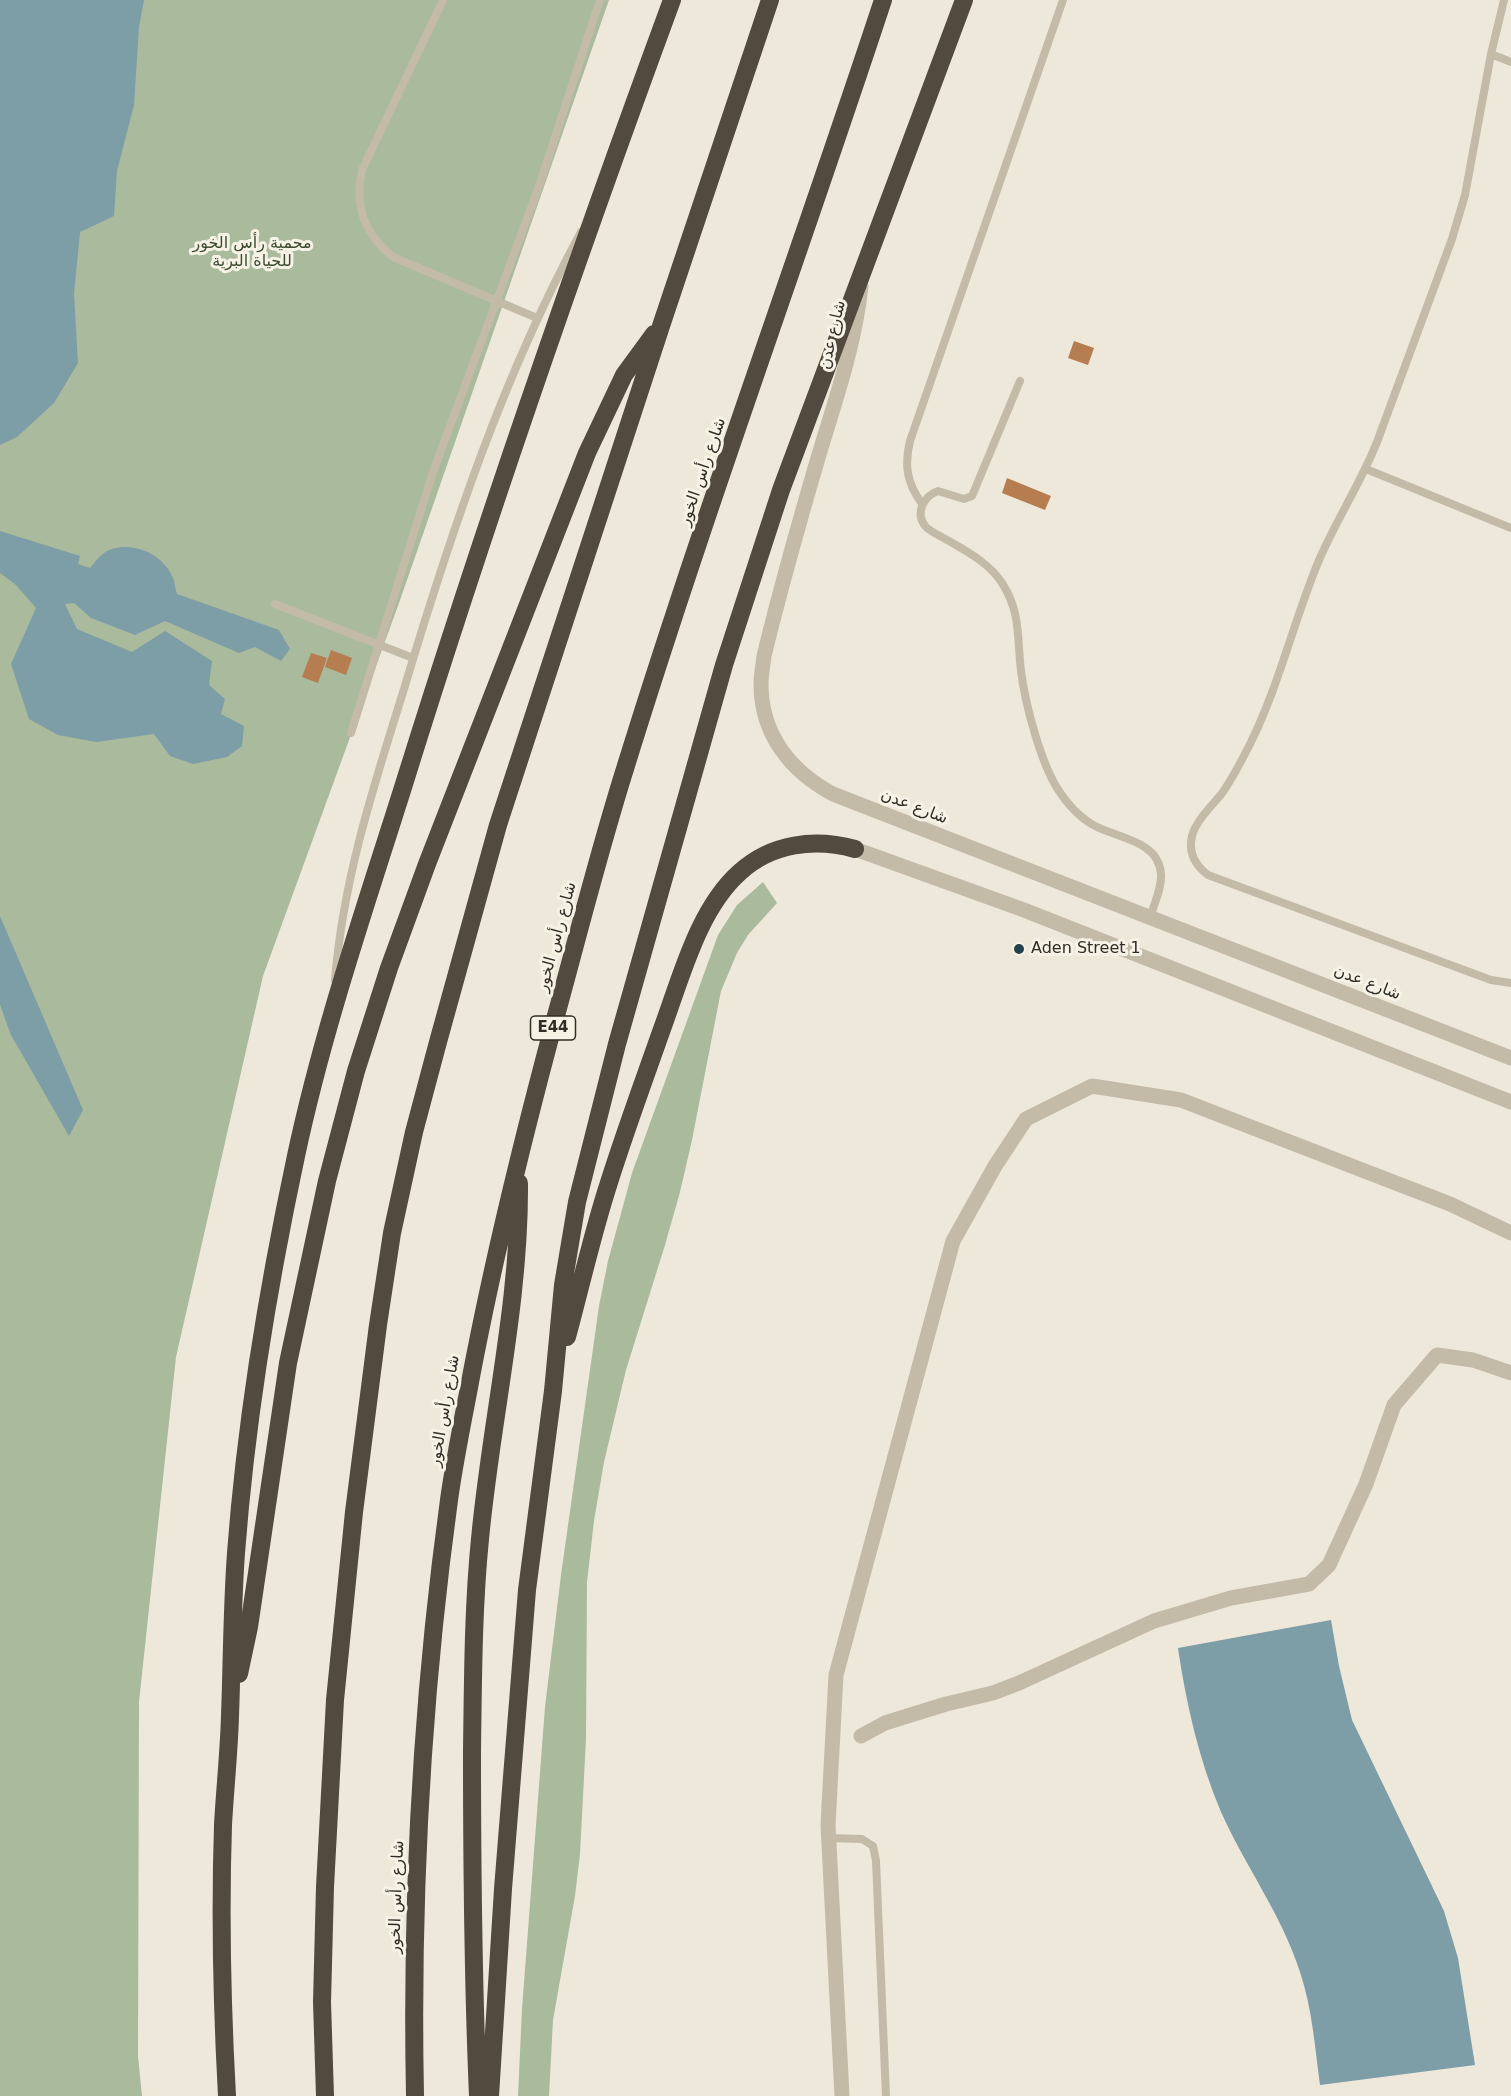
<!DOCTYPE html>
<meta charset="utf-8">
<style>
body{margin:0}
canvas{display:block;background:#eee8da}
</style>
<canvas width="1511" height="2096"></canvas>
<script>
const ctx = document.querySelector('canvas').getContext('2d');
ctx.lineJoin = 'round';
function paint(path, color) { ctx.fillStyle = color; ctx.fill(path, 'evenodd'); }
function strokePath(path, color, width, dash) { ctx.strokeStyle = color; ctx.lineWidth = width; ctx.lineCap = dash ? 'butt' : 'round'; ctx.setLineDash(dash || []); ctx.stroke(path); }
function write(font, color, halo, rows, align = 'center') {
  ctx.font = font + ' "DejaVu Sans","Noto Naskh Arabic",sans-serif'; ctx.lineWidth = 6; ctx.setLineDash([]); ctx.textBaseline = 'middle'; ctx.strokeStyle = halo; ctx.fillStyle = color; for (const [text, x, y, turn = 0] of rows) {
    ctx.save(); ctx.translate(x, y); ctx.rotate((+turn || 0) * Math.PI / 180); ctx.textAlign = isNaN(turn) ? turn : align; if (halo) ctx.strokeText(text, 0, 0); ctx.fillText(text, 0, 0); ctx.restore();
  }
}
paint(new Path2D(`
 M0,0H609L399,603L263,976L176,1357L139,1702L138,2056L142,2096H0Z
 M763,882L777,903L748,935L737,953L721,991L692,1140L680,1192L665,1245L626,1370L604,1462L594,1521L587,1582L586,1739L580,1854L575,1896L553,2020L549,2096H518L522,2009L545,1707L561,1575L599,1306L608,1261L632,1173L718,935L737,905Z`), '#aaba9c');
paint(new Path2D(`
 M0,0H144L139,27L134,105L117,171L114,216L80,232L74,294L78,363L54,403L17,437L0,445Z
 M0,531L80,556L78,564L90,568C95,562 100,555 107,551C130,540 162,553 172,576C175,581 175,589 177,594L279,630L290,649L281,661L255,647L239,653L165,621L135,635L91,618L74,603L65,604L77,629L132,652L165,631L212,661L209,685L225,699L221,714L244,726L242,746L227,757L193,764L170,756L154,734L96,742L58,735L29,719L11,664L36,608L16,585L0,573Z
 M0,916L83,1110L69,1136L11,1035L0,1005Z
 M1331,1620L1339,1666L1352,1720L1444,1911L1458,1958L1475,2065L1320,2085C1315,2047 1312,2008 1300,1972C1282,1915 1245,1866 1221,1812C1199,1760 1186,1703 1178,1648Z`), '#7d9da7');
paint(new Path2D(`
 M1074,341L1094,348L1088,365L1068,358Z
 M1007,478L1051,496L1045,510L1002,493Z
 M331,650L352,658L346,675L325,667Z
 M311,653L327,658L318,683L302,677Z`), '#b67d50');
strokePath(new Path2D(`
 M443,0L362,170C354,206 364,234 393,257L537,318
 M1504,0L1491,54L1465,195L1452,239L1377,442C1360,485 1334,523 1317,565C1293,624 1278,688 1250,744C1242,760 1233,777 1223,792C1213,805 1196,820 1192,836C1188,853 1196,866 1208,875L1491,980L1511,983
 M1491,54L1511,62
 M1020,381L972,496L964,499L938,491C924,496 914,513 926,527C932,533 941,536 949,541C968,552 990,564 1002,583C1021,612 1017,638 1021,671C1025,703 1040,760 1057,788C1066,802 1080,818 1095,826C1118,838 1159,841 1161,874C1162,888 1154,904 1150,918
 M1366,469L1511,528
 M922,504C907,483 904,466 910,441L1063,0
 M275,604L413,658
 M351,733L433,472L538,189L600,0
 M335,980C343,879 374,785 404,689C451,532 503,376 581,232
 M829,1838L862,1839L873,1846L876,1861L886,2096`), '#c4baa8', 8);
strokePath(new Path2D(`
 M861,1736L885,1723L946,1704L993,1693L1019,1683L1154,1621L1231,1598L1309,1584L1329,1565L1366,1484L1394,1405L1437,1355L1473,1360L1511,1373
 M842,2096L828,1825L836,1675L953,1241L995,1166L1026,1119L1092,1086L1181,1100L1450,1204L1511,1233`), '#c4baa8', 15);
strokePath(new Path2D(`
 M861,286C855,345 835,401 818,458C799,523 780,590 764,656C763,665 761,675 761,684C761,734 790,771 833,794L1511,1058
 M855,849L1024,910L1511,1102`), '#c4baa8', 15);
strokePath(new Path2D(`
 M567,1337C580,1289 591,1240 606,1192C623,1137 643,1083 662,1029C681,978 698,909 740,872C772,843 815,838 855,849
 M239,1674L249,1627L288,1363L327,1181L356,1071L389,968L427,864L587,453L624,375L654,334
 M227,2096C222,2006 220,1915 223,1825C225,1788 229,1752 230,1716C232,1662 232,1608 236,1553C246,1420 268,1287 296,1156C323,1029 366,905 405,781C487,518 577,258 672,0
 M325,2096L322,2002L325,1887L335,1700L354,1512L378,1325L392,1233L414,1132L438,1042L498,825L662,323L770,0
 M415,2096C411,1897 422,1697 449,1500C454,1464 461,1429 468,1393C491,1268 521,1146 554,1023C577,939 598,855 624,772C704,513 798,258 883,0
 M478,2096C473,1981 472,1866 472,1751C473,1680 473,1609 480,1539C491,1420 520,1303 519,1183
 M490,2096L503,1889L527,1590L553,1391L563,1285L577,1202L617,1044L724,665L781,490L964,0`), '#52493f', 18);
for (const [x, y, r, color] of [
 [1019,949,6,"#22424e"]
]) { const dot = new Path2D(); dot.arc(x, y, r, 0, 2 * Math.PI); ctx.fillStyle = color; ctx.fill(dot); strokePath(dot, '#f6f2e6', 2); }
for (const [x, y, w] of [
 [553,1028,45]
]) { const box = new Path2D(); box.roundRect(x - w / 2, y - 12, w, 24, 4.5); ctx.fillStyle = '#f6f2e6'; ctx.fill(box); strokePath(box, '#322d27', 1.5); }
write('bold 15px', '#322d27', null, [
 ["E44",553,1028]
]);
write('16px', '#3b4d2e', '#f6f2e6', [
 ["محمية رأس الخور",252,244],
 ["للحياة البرية",252,262]
]);
write('16px', '#322d27', '#f6f2e6', [
 ["شارع عدن",833,335,-77],
 ["شارع رأس الخور",703,472,-71],
 ["شارع عدن",914,807,21],
 ["شارع رأس الخور",557,937,-75],
 ["شارع عدن",1367,983,21],
 ["شارع رأس الخور",445,1411,-80],
 ["شارع رأس الخور",397,1897,-88]
]);
write('16px', '#322d27', '#f6f2e6', [
 ["Aden Street 1",1031,949]
], 'left');
</script>
